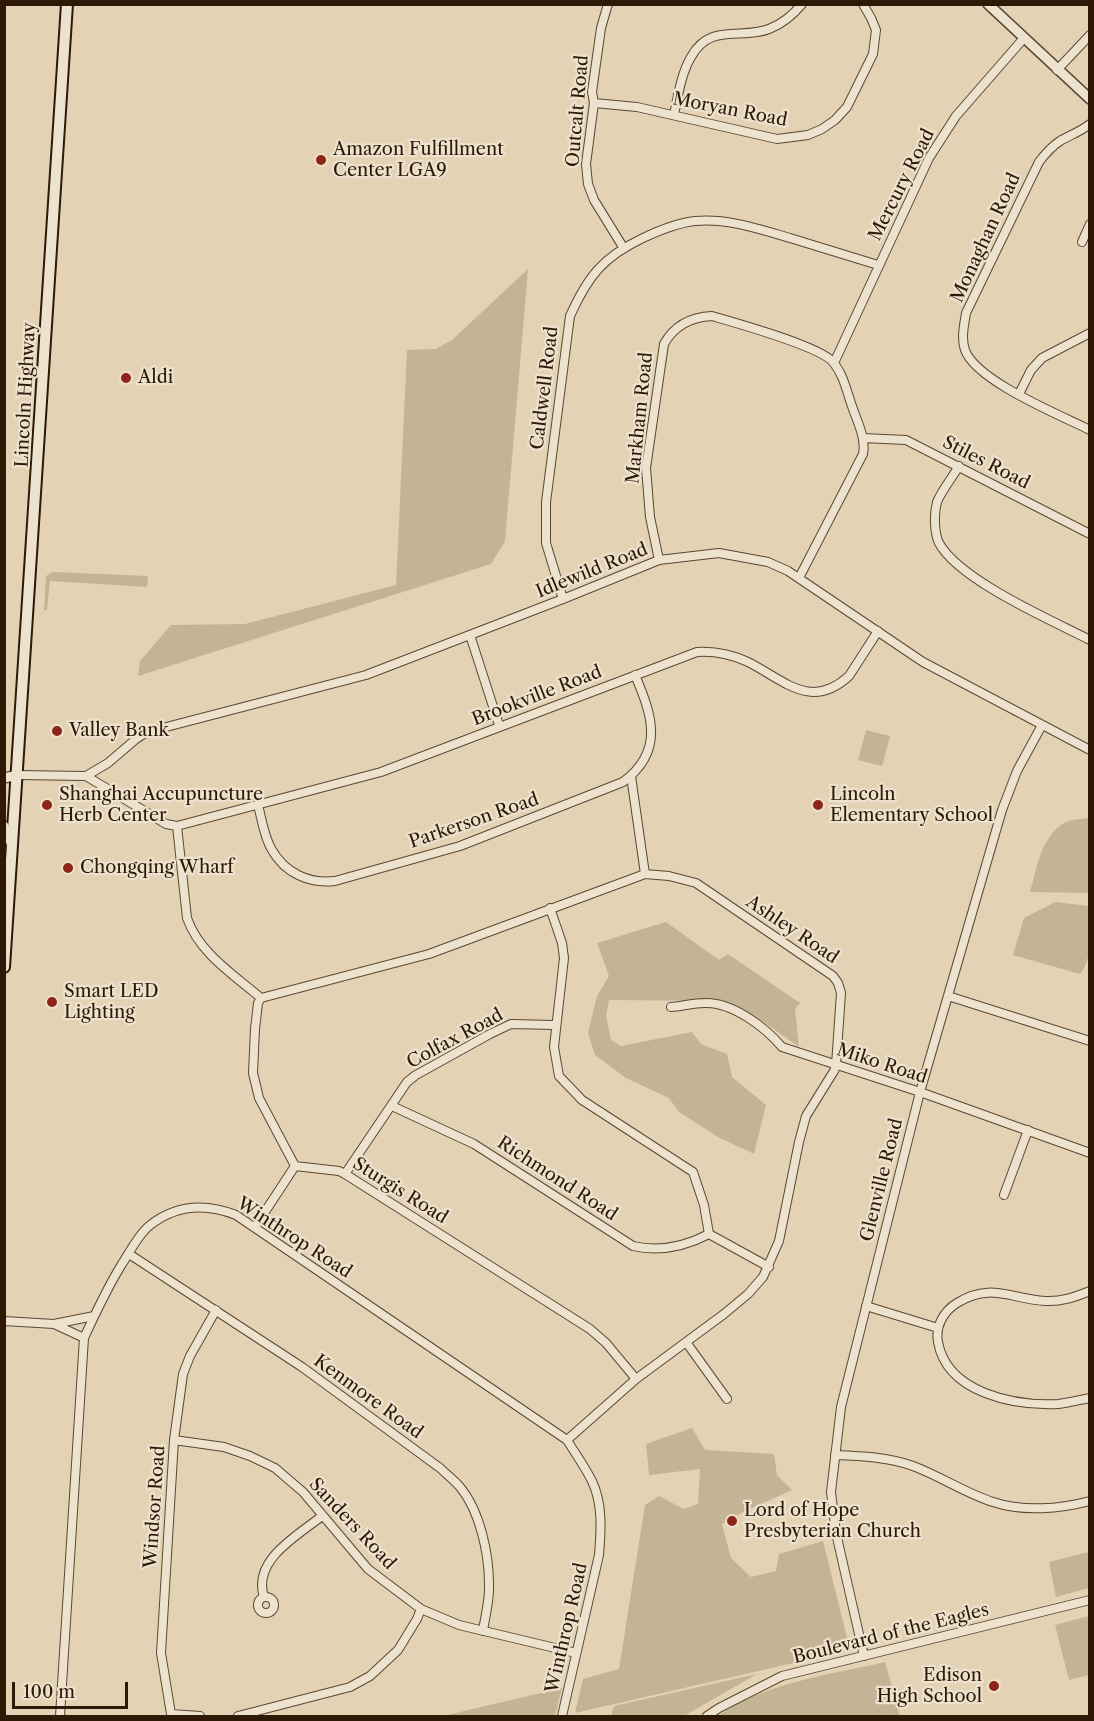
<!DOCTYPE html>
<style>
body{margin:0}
#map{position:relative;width:1094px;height:1721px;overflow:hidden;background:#e4d2b4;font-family:"Libre Caslon Text",serif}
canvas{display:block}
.frame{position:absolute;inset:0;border:6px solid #2d1906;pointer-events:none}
.scale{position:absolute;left:12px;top:1682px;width:116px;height:27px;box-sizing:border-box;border:3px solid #2d1906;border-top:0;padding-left:8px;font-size:18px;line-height:21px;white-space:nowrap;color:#2d1906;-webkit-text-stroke:4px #ede2ce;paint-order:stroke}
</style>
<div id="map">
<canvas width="1094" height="1721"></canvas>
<div class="frame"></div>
<div class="scale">100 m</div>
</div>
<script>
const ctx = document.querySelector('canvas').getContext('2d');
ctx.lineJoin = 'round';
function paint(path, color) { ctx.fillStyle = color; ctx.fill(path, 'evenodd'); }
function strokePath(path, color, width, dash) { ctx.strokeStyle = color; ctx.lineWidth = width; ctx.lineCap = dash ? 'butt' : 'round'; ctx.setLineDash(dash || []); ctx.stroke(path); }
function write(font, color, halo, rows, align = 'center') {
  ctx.font = font + ' "Libre Caslon Text",serif'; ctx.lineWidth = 4.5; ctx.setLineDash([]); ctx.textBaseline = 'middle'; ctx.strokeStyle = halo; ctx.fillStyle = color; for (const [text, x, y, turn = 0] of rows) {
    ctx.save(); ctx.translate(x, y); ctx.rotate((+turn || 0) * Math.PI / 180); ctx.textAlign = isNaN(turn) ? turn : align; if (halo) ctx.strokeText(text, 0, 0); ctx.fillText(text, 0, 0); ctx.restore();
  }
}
paint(new Path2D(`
 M528,269L505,541L491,564L138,676L140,661L171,625L245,624L396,585L407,350L436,349L452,340Z
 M53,572L148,576L147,587L50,581L47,610H44L46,576Z
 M866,730L890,736L882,766L858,760Z
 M1089,818V893L1030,892C1037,868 1041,835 1066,822C1073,819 1082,819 1089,818Z
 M1055,902L1089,906C1090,927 1094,958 1080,974L1013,955L1024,918Z
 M666,922L719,960L728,954L800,1003L795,1009L799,1047L765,1023L725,1001L609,1000L606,1016L611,1040L621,1046L692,1032L701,1044L727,1054L732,1077L766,1105L754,1154L718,1137L679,1112L669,1098L626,1078L595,1055L588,1033L597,996L609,976L597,943Z
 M692,1428L705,1450L774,1454L777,1475L792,1490L741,1513L722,1524L731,1558L751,1577L776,1571L779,1554L823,1541L850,1650L575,1713L583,1679L619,1669L645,1505L659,1496L684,1509L698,1504L700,1469L649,1475L646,1444Z
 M1089,1552V1588L1056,1597L1049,1562Z
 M1089,1616V1675L1069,1680L1055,1625Z
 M885,1662L900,1716H718C767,1682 828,1675 885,1662Z
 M757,1674L684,1716H611L614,1706Z
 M562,1688L555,1716H443Z`), '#c5b396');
const minor = new Path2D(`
 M608,4L601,28L592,92L594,103L586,164L588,184L594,200L623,247
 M1057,70L1090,35
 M594,103L637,107L777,139L808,135L822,129L835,120L847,107L873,54L876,30L871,18L863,4
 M674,115C678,96 681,74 691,57C710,22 742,40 769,29C782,24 793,15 802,4
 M1090,124C1080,132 1070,135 1060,141C1051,147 1045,154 1039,162L966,313C964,325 961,339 965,350C976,381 1060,415 1090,430
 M1082,242L1090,224
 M834,363L929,158L956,116L1024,38
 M1019,394L1031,370L1042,358L1090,333
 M863,438L906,440L1090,534
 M959,466C952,478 942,490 937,502C934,513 934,533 939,543C959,580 1051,620 1090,640
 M659,560L650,517L646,468L664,344C674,326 691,317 712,316C736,323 819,346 833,362C844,375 847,393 853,409C858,423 866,439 863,454L799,578
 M563,599L546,543V502L570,316C588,276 603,257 643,238C660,230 677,223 695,221C728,218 759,229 790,238C819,247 849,256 878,265
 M470,635L499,725
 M18,775L86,776L166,824L177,826L381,772L697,652C714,651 733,655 748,662C784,680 811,711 849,676L878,631
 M86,776L108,763L136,739L147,732L366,675L563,599L659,560L719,553L768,562L788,571L923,662L1090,750
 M631,776L645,874
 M258,805C262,820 264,837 272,850C285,873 309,884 335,881L460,846L623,782C665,751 652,715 635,675
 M177,826L187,918C199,953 234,975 261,998
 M550,908L562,943L564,958L554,1047L559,1076L582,1100L693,1172L704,1205L709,1234
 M948,996L1090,1041
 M261,998L429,954L645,874L669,876L696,883L833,976L838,983L841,993L836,1065L834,1071L806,1116L799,1142L779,1241L763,1277L748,1294L724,1314L636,1379L567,1440
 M261,998L258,1003L255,1029L253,1073L259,1098L295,1166
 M671,1007C682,1006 694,1003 705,1003C732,1002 765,1027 782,1047L920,1092L1090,1153
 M392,1106L474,1144L633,1246C659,1252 686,1246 709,1234
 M295,1166L339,1171L345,1174L590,1329L606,1343L636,1379
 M345,1174L407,1082L416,1075L490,1034L511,1024L555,1025
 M1004,1195L1028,1130
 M255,1227L295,1166
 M709,1234L769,1267
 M129,1254L302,1367L440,1468C446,1474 454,1480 460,1487C480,1511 489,1554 489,1584C490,1600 485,1616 483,1631
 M1090,1291C1075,1297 1061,1302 1045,1301C1011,1299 990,1282 957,1303C944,1311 935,1326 938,1342C947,1393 1014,1406 1058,1404C1068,1403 1079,1400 1090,1398
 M866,1306L938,1328
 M4,1321L54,1324L94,1316
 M54,1324L84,1338
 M686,1342L727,1399
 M174,1440L224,1447L250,1456L275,1468L303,1492L368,1569L421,1609L459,1625L576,1653
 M835,1455C861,1456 888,1457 913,1466C940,1476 965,1493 993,1502C1023,1512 1060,1509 1090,1501
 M258 1605a8 8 0 1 1 16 0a8 8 0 1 1-16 0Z
 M264,1597C252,1560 297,1536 322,1516
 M864,1656L836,1533L831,1492L841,1407L920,1092L1002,810L1017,771L1042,725
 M171,1714L161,1653L174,1440L183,1374L190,1356L216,1310
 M171,1714L200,1716
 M60,1716L84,1338C96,1312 107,1288 122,1264C130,1252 138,1235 149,1226C175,1205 205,1203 236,1215L567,1440C575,1453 585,1467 592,1481C603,1504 601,1531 599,1555L562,1716
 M238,1716L350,1687L370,1676L398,1650L417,1619L421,1609
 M707,1716L719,1708L782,1676L1090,1600`);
const tertiary = new Path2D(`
 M988,4L1090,99
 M4,778L18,775
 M4,826L11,843`);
const secondary = new Path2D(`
 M4,967L67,4`);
strokePath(minor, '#5b4732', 10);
strokePath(tertiary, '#5b4732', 12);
strokePath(secondary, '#2d1906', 14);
strokePath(minor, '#ede2ce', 8);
strokePath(tertiary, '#ede2ce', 9);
strokePath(secondary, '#ede2ce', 10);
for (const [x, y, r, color] of [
 [321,160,6,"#8f2418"],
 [126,378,6,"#8f2418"],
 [57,731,6,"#8f2418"],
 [47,805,6,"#8f2418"],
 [818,805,6,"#8f2418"],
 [68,868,6,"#8f2418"],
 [52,1002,6,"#8f2418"],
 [732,1521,6,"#8f2418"],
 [994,1686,6,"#8f2418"]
]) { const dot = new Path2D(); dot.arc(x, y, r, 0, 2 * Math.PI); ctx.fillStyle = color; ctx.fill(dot); strokePath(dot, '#ede2ce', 2); }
write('18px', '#2d1906', '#ede2ce', [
 ["Moryan Road",730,110,11],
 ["Outcalt Road",578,111,-85],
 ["Mercury Road",902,185,-63],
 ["Monaghan Road",986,238,-65],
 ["Caldwell Road",545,388,-83],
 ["Lincoln Highway",26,395,-87],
 ["Markham Road",640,418,-84],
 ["Stiles Road",986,463,27],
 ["Idlewild Road",592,571,-22],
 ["Brookville Road",537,696,-21],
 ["Parkerson Road",474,821,-19],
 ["Ashley Road",792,930,34],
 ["Colfax Road",455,1039,-28],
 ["Miko Road",882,1064,18],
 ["Richmond Road",557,1179,33],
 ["Glenville Road",882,1180,-76],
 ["Sturgis Road",400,1191,32],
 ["Winthrop Road",294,1238,33],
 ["Kenmore Road",368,1397,36],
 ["Windsor Road",155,1507,-86],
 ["Sanders Road",352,1524,47],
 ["Winthrop Road",567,1628,-77],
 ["Boulevard of the Eagles",891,1634,-14]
]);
write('18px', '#2d1906', '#ede2ce', [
 ["Amazon Fulfillment",333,150],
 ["Center LGA9",333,171],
 ["Aldi",138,378],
 ["Valley Bank",69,731],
 ["Shanghai Accupuncture",59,795],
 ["Herb Center",59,816],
 ["Lincoln",830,795],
 ["Elementary School",830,816],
 ["Chongqing Wharf",80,868],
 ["Smart LED",64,992],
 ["Lighting",64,1013],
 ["Lord of Hope",744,1511],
 ["Presbyterian Church",744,1532],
 ["Edison",982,1676,"right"],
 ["High School",982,1697,"right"]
], 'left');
</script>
